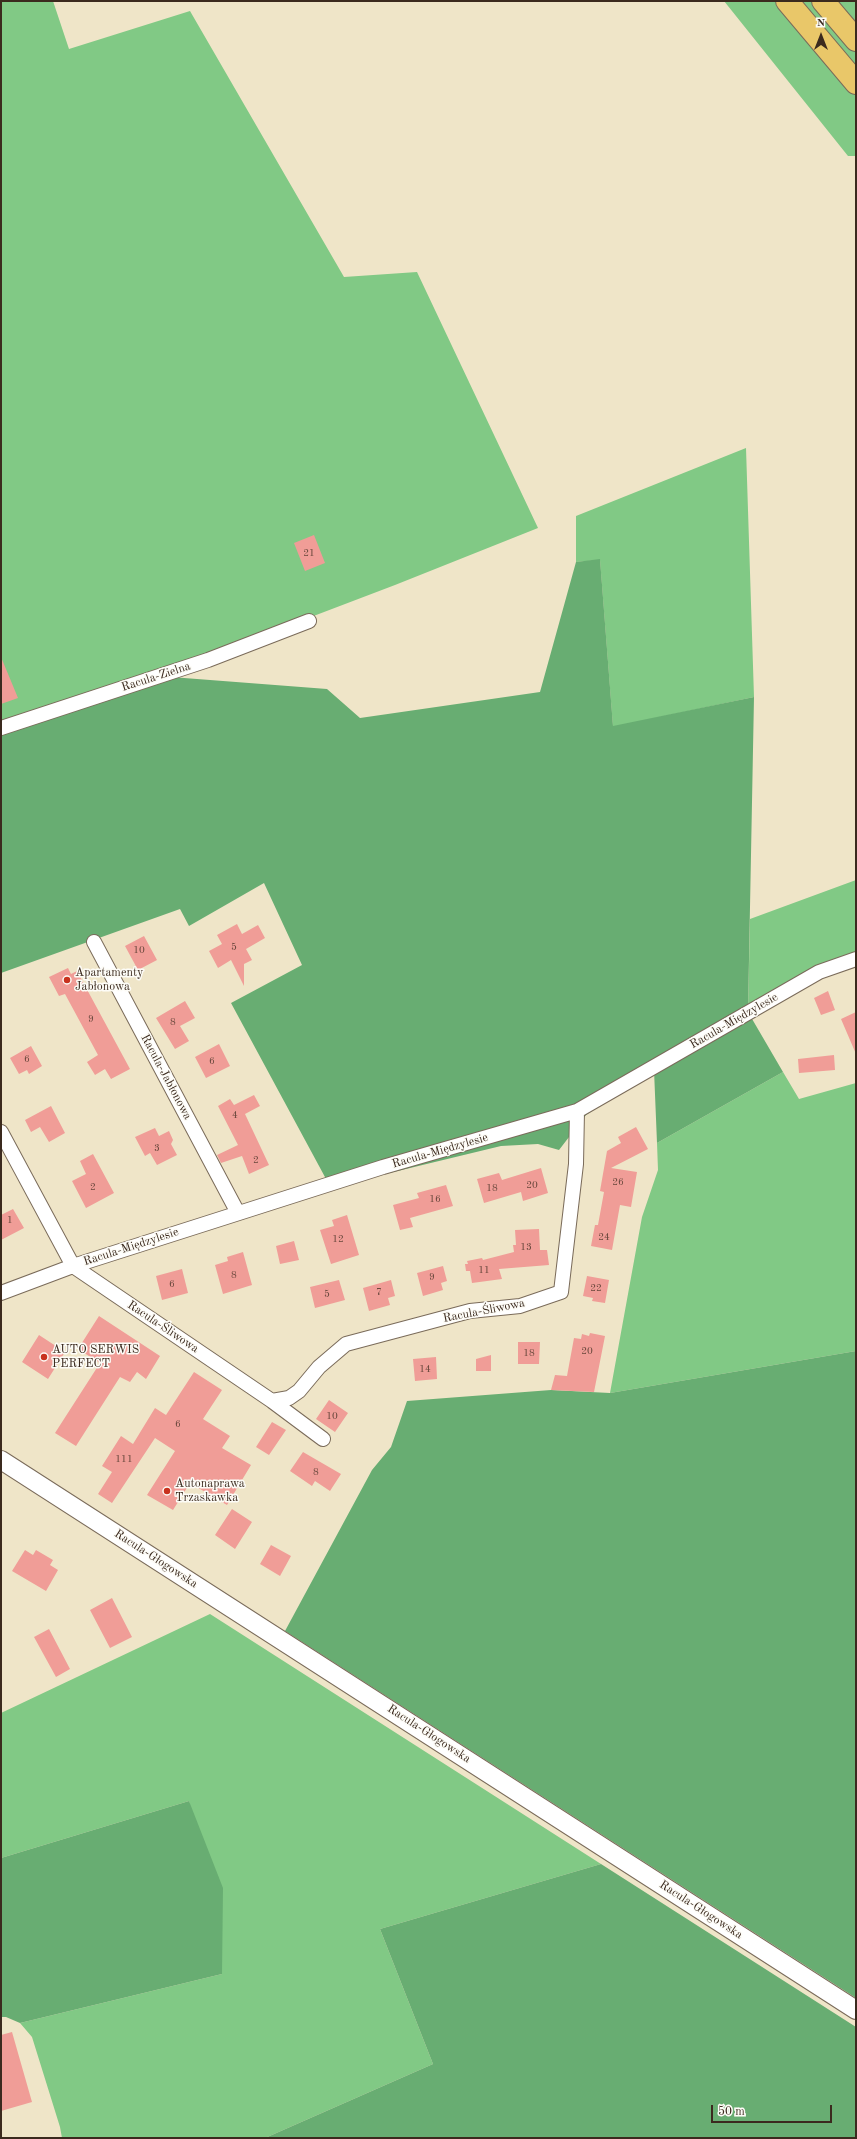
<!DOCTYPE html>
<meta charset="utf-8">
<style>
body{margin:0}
#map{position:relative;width:857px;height:2139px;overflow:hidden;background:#efe5c8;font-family:"Old Standard TT",serif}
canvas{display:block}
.frame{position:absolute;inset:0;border:2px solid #3b2a1e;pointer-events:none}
.north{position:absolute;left:801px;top:16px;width:40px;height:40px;-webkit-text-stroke:3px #fdfcf7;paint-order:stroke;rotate:0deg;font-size:11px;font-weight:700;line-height:16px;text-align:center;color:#3b2a1e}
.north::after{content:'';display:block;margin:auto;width:14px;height:18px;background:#3b2a1e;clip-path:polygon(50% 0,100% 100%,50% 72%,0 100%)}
.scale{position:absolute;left:711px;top:2105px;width:121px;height:18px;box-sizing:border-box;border:2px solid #3b2a1e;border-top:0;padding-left:5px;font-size:12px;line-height:14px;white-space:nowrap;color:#3b2a1e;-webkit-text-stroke:3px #fdfcf7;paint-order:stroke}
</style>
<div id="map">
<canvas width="857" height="2139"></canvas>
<div class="frame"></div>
<div class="north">N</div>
<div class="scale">50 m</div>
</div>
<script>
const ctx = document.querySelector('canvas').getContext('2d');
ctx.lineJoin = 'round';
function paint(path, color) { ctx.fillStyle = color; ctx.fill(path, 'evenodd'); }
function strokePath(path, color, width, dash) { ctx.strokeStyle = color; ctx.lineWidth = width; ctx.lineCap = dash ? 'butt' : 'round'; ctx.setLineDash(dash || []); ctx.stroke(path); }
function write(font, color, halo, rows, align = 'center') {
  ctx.font = font + ' "Old Standard TT",serif'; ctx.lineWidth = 3; ctx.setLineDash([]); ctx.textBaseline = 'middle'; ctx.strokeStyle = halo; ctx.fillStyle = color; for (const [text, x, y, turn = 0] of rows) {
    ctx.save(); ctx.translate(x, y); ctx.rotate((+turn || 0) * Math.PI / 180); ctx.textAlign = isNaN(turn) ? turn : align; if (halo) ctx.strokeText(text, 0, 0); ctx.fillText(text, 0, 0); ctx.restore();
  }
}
paint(new Path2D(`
 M1,1H53L69,49L190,11L344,277L417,272L538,528L395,585L1,735Z
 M724,1H856V156H848Z
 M746,448L754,697L613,727L600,560L576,562V516Z
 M856,880V962L748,1012L750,919Z
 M783,1072L799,1099L856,1083V1351L610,1393L642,1217L658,1170L657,1143Z
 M210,1614L601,1864L380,1929L433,2064L265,2138H62L60,2127L32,2037L20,2023L222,1974L189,1801L1,1858V1713Z`), '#81c985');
paint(new Path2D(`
 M600,559L613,726L754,697L748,1012L783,1072L657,1143L654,1070L586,1115L559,1150L538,1144L501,1146L377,1176L332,1190L231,1003L302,965L264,883L189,926L180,909L1,973V735L158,676L327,689L360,718L540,692L576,562Z
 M856,1351V1998L285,1631L372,1470L391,1447L407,1401L551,1390L610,1393Z
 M189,1801L223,1888L222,1974L20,2023L6,2017H1V1858Z
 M601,1864L856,2027V2138H265L433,2064L380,1929Z`), '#68ad72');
paint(new Path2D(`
 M314,535L325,563L305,571L294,543Z
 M1,657L18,698L1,704Z
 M237,924L242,934L258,925L265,938L246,949L252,960L244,964V986L231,960L218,968L209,951L222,944L217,935Z
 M144,936L157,960L138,970L125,946Z
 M68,968L71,974L77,971L130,1069L111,1079L105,1069L95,1075L87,1062L98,1055L65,994L59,996L49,977Z
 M828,991L835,1010L821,1015L814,998Z
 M185,1001L195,1018L180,1026L189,1041L175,1049L156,1018Z
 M856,1012V1054L841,1019Z
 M219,1044L230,1066L206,1078L195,1057Z
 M31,1046L42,1066L29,1074L27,1070L19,1074L10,1058Z
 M834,1055L835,1070L799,1073L798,1059Z
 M254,1095L260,1106L245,1114L269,1165L249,1174L242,1156L221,1163L217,1155L238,1145L218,1106L230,1099L234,1105Z
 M51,1106L65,1133L49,1142L40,1127L31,1132L25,1120Z
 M636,1127L648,1149L611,1168L637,1172L631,1207L620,1205L612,1250L591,1246L595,1225H598L604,1192L600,1191L607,1151L621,1143L618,1137Z
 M155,1128L159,1136L169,1131L173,1140L171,1144L177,1155L157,1165L150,1153L145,1156L135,1137Z
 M93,1154L114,1193L86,1208L72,1181L86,1174L80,1161Z
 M541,1168L548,1193L523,1201L521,1192L484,1203L477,1179L499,1173L502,1180Z
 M446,1185L453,1206L410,1218L413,1227L400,1230L393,1205L419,1198L417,1193Z
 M13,1209L24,1228L1,1240V1215Z
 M347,1215L359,1255L331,1264L320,1230L334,1226L332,1220Z
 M539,1229L540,1250H547L549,1265L499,1269L502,1279L472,1283L470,1271H466L465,1264H468L467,1261L482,1258L483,1260L514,1252L513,1245H516L515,1230Z
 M294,1241L299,1260L280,1264L276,1246Z
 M243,1252L252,1285L223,1294L215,1265L228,1261L227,1257Z
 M443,1266L447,1281L441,1283L443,1290L423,1296L417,1273Z
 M182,1269L188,1293L162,1300L156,1276Z
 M587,1276L609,1280L605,1303L592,1301L593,1298L583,1296Z
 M339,1280L345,1300L315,1308L310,1287Z
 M391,1280L395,1296L388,1298L390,1305L369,1311L363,1288Z
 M99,1316L160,1356L146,1379L137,1372L130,1382L120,1377L76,1446L55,1433L100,1363L78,1349Z
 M590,1333L605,1336L594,1392L551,1390L555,1375L567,1376L574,1338L581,1339L582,1334L589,1336Z
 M39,1335L65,1352L48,1379L22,1362Z
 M518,1342H540L539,1364H518Z
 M491,1355V1371H476V1359Z
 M436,1357L437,1379L415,1381L413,1359Z
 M194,1372L222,1390L203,1419L230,1436L222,1448L251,1465L227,1505L190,1483L173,1510L147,1495L175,1451L155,1438L112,1503L98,1494L112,1472L102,1466L121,1436L133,1444L155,1408L166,1415Z
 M329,1400L348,1413L335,1432L316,1419Z
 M272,1422L286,1430L269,1455L256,1447Z
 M303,1452L341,1474L330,1491L315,1481L312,1486L290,1471Z
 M232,1509L252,1522L235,1549L215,1535Z
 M271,1545L291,1556L280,1576L260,1564Z
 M25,1550L33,1555L36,1550L53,1560L50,1565L58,1570L46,1591L12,1571Z
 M112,1598L132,1637L110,1648L90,1610Z
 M49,1629L70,1669L56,1677L34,1637Z
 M12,2032L32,2102L1,2111V2035Z`), '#f09d97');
const minor = new Path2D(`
 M1,728L208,660L309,621
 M94,942L238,1213
 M1,1132L73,1266L272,1401L323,1439
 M1,1293L73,1266L383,1167L577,1111L819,972L856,959
 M272,1401L289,1398L299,1391L319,1367L346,1344L470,1311L520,1306L561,1292L576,1164L577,1111`);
const tertiary = new Path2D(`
 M1,1460L856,2010`);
const motorway = new Path2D(`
 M787,1L856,83
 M823,1L856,40`);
strokePath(minor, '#7a6b5a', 16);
strokePath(tertiary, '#7a6b5a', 20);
strokePath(motorway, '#7a6b5a', 24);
strokePath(minor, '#fff', 14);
strokePath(tertiary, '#fff', 18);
strokePath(motorway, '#e9c769', 22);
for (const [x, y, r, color] of [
 [67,980,4,"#c8321e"],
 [44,1357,4,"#c8321e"],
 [167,1491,4,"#c8321e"]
]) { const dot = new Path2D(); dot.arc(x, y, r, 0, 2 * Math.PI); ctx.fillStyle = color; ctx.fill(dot); strokePath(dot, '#fdfcf7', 1.5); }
write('10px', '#68473c', null, [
 ["21",309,553],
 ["5",234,947],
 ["10",139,950],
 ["9",91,1019],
 ["8",173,1022],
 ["6",27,1059],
 ["6",212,1061],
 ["4",235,1115],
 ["3",157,1148],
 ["2",256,1160],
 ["26",618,1182],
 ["20",532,1185],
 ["2",93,1187],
 ["18",492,1188],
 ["16",435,1199],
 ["1",10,1220],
 ["24",604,1237],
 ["12",338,1239],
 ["13",526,1247],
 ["11",484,1270],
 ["8",234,1275],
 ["9",432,1277],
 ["6",172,1284],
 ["22",596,1288],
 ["7",379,1292],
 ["5",327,1294],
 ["20",587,1351],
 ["18",529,1353],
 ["14",425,1369],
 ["10",332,1416],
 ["6",178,1424],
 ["111",124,1459],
 ["8",316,1472]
]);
write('12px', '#3b2a1e', '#fdfcf7', [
 ["Racula-Zielna",156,677,-18],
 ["Racula-Międzylesie",734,1021,-30],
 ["Racula-Jabłonowa",166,1077,62],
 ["Racula-Międzylesie",440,1151,-16],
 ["Racula-Międzylesie",131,1247,-18],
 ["Racula-Śliwowa",484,1311,-11],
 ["Racula-Śliwowa",163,1327,34],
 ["Racula-Głogowska",156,1559,33],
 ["Racula-Głogowska",429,1734,33],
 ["Racula-Głogowska",701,1910,33]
]);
write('12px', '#3b2a1e', '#fdfcf7', [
 ["Apartamenty",75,973],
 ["Jabłonowa",75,987],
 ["AUTO SERWIS",52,1350],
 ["PERFECT",52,1364],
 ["Autonaprawa",175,1484],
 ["Trzaskawka",175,1498]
], 'left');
</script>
